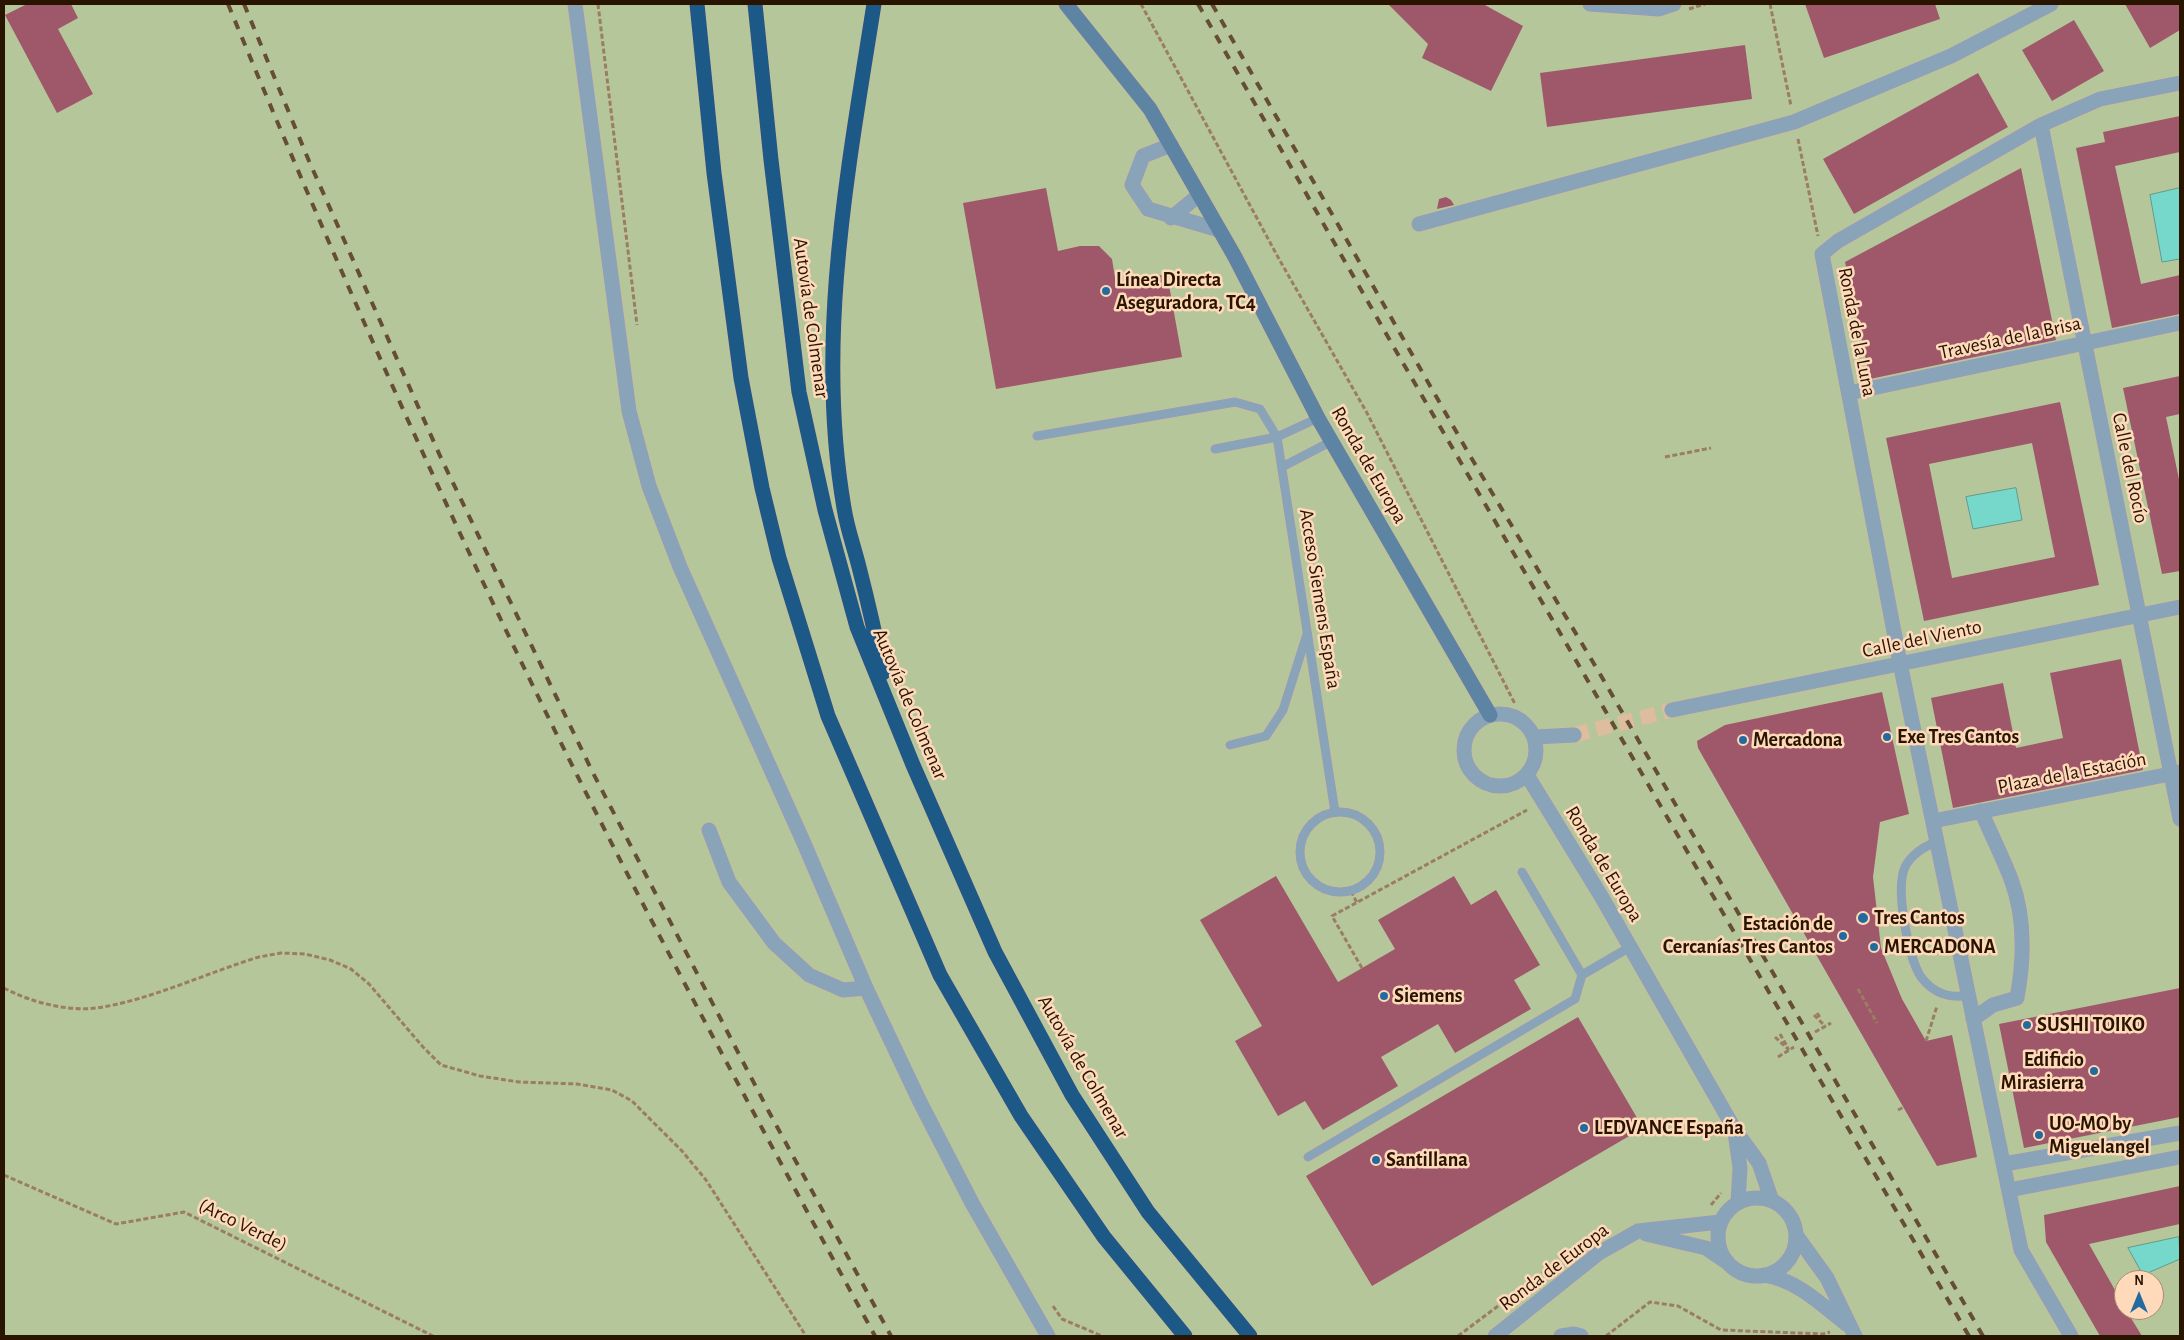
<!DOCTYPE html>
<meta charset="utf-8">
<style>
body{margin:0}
#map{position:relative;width:2184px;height:1340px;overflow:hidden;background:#fedaba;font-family:"Alegreya Sans",sans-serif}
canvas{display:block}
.frame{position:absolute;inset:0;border:5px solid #291400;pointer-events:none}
.north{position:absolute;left:2114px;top:1270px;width:50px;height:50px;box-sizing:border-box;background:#fedaba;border:1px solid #a98b70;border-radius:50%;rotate:0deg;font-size:14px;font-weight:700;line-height:20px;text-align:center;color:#291400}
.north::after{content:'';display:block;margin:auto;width:18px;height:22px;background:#236b9f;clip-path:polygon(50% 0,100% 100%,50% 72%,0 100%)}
</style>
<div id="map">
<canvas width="2184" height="1340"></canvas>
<div class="frame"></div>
<div class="north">N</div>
</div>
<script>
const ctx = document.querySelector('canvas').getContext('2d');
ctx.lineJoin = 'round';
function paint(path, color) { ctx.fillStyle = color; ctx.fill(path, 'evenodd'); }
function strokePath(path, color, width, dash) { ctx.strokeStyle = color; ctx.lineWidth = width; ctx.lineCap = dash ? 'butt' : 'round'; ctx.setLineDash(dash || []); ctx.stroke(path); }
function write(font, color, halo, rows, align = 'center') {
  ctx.font = font + ' "Alegreya Sans",sans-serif'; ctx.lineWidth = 5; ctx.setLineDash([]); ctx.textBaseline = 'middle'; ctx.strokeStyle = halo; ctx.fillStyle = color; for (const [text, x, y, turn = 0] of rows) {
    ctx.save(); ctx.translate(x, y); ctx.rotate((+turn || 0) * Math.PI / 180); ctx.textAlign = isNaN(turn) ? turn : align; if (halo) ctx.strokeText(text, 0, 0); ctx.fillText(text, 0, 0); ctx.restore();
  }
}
paint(new Path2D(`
 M4,4H2180V1336H4ZM2124,1280H2154V1310H2124Z`), '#b6c69b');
const water = new Path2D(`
 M2180,188V259L2162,262L2150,195Z
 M2016,488L2022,520L1973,529L1966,497Z
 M2179,1237L2180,1259L2143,1275L2128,1248Z`);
paint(water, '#75d8cb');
strokePath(water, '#5e9d8e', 1);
paint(new Path2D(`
 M27,4H71L78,18L58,29L93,94L57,113L5,15Z
 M1388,4H1483L1523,26L1491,91L1422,58L1428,44Z
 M1805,4H1935L1940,19L1824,58Z
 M2125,4H2180V30L2150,48Z
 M2074,20L2104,71L2052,101L2022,50Z
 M1745,45L1752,99L1547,127L1540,73Z
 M1978,73L2008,127L1854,214L1823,159Z
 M2180,116V152L2115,166L2141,284L2180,275V314L2112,328L2076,148L2105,142L2103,132Z
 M2021,168L2056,340L1870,379L1845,262Z
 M1046,188L1058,251L1080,246H1099L1112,259L1116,284L1167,274L1182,357L996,389L963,203Z
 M1446,197L1451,200L1454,205L1437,209L1439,199Z
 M2180,376V414L2166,417L2180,484V571L2162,574L2123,388Z
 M2060,402L2099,585L1924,621L1886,438ZM2032,443L2055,557L1952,578L1929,464Z
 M2121,659L2143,770L1953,808L1931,698L2003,683L2016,748L2063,738L2050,673Z
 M1882,692L1909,814L1880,822L1873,877L1881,948L1902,999L1926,1041L1952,1035L1977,1157L1937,1166L1698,748L1697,741L1725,725Z
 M1276,876L1338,982L1395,949L1378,920L1454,876L1471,905L1496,890L1540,965L1514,980L1531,1009L1455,1053L1438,1024L1381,1057L1398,1086L1323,1130L1305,1101L1278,1116L1235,1041L1262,1026L1200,920Z
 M2180,988V1117L2024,1148L1999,1024Z
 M1578,1017L1643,1128L1372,1286L1306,1176Z
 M2180,1186V1224L2089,1244L2124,1306V1310H2126L2142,1336H2100L2046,1242L2044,1215Z`), '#9f586a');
strokePath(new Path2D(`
 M1574,735L1672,710`), '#debc9e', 15, [15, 8]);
const lane = new Path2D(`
 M1037,436L1235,402L1260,409L1277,437L1335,812
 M1215,449L1277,437L1318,418
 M1282,467L1332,441
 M1230,745L1266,736L1283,710L1307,634
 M1300 852a40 40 0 1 1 80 0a40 40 0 1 1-80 0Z
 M1938,842C1925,845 1911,855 1905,867C1895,889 1908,957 1921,977C1933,993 1950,999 1968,995
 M1522,872L1582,975
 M1308,1157L1575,999L1582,975L1630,947`);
const street = new Path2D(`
 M575,4L629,411L649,486L680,567L803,841L866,988L920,1102L972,1203L1048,1336
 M1590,4L1659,9L1674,4
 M2041,125L2180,819
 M1171,145L1143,156L1132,185L1148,209L1219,230
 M1171,218L1199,195
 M1419,224L1794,122L1951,56L2051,4
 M1849,393L2180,323
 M1672,710L2180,607
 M1464 750a36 36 0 1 1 72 0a36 36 0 1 1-72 0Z
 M1535,737L1574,735
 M1527,775L1601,896L1735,1130L1759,1163L1772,1201
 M1933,821L2180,772
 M709,830L729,882L774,943L809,975L843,990L866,988
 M1973,1019L1993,1005L2017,998C2024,960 2025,916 2011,879C2002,856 1991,834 1981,811
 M1735,1132L1740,1168L1738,1202
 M2004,1164L2180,1133
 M2009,1190L2180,1157
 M1718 1237a39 39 0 1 1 78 0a39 39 0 1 1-78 0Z
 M1646,1234L1706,1248L1725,1261
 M1796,1235L1827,1278L1855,1336
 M1764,1275C1797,1280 1821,1304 1846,1324
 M1495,1336L1599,1253L1638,1231L1720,1222
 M1561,1336L1574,1334L1581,1336
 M2071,1336L2021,1250L1900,663L1822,254L1838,241L2041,125L2100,99L2180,83`);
const secondary = new Path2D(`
 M1066,4L1150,109L1235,257L1318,418L1490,715`);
const highway = new Path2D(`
 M697,4L714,173L741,378L762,488L779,558L828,716L940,975L1021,1116L1104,1237L1185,1336
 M755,4L771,160L799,392L825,510L857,627L913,765L995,952L1072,1095L1148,1212L1250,1336
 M874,4C848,169 815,340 844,508C847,528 854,547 859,567C868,602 876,637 883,673`);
strokePath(lane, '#d8b699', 10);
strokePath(street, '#d8b699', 16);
strokePath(secondary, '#d8b699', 16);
strokePath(highway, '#d8b699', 16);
strokePath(new Path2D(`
 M598,4L637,325
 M1141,4L1279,259L1367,413L1515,704
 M1770,4L1791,106
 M1689,9L1705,4
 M1798,139L1818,236
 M1665,457L1711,448
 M1351,891L1357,903
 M1362,968L1332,916L1527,810
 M4,988C32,1003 72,1013 103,1007C155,998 209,972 259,957L281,953L305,954L330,960L351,969L369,984L423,1047L441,1065L480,1076L519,1082L577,1084L612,1090L632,1101L682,1151L706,1180L806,1336
 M1858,989L1877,1023
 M1817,1013L1821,1019
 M1814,1015L1825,1026
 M1815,1032L1831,1023
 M1780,1034L1788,1048
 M1775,1037L1789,1050
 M1926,1041L1937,1006
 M1778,1057L1794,1047
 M1898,1110L1904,1107
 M4,1175L116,1224L184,1212L433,1336
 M1711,1205L1721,1193
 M1053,1306L1062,1319L1102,1336
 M1458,1336L1549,1268
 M1606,1336L1650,1302L1678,1306L1721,1330L1823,1334L1830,1332`), '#9a7d63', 3, [5, 2.5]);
strokePath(lane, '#89a3b9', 9);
strokePath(street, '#89a3b9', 15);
strokePath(secondary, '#5e84a4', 15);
strokePath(highway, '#1c5986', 15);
strokePath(new Path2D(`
 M228,4C336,265 451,524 578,777C673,966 774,1151 875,1336
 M244,4L309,161L441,458L593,773L769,1112L891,1336
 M1198,4L1396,351L1969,1336
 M1212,4L1469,454L1600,674L1983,1336`), '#664d36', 4, [9, 9]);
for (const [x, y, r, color] of [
 [1106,291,5,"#236b9f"],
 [1887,737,5,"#236b9f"],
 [1743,740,5,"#236b9f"],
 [1863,918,6,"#236b9f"],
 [1843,936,5,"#236b9f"],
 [1874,947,5,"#236b9f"],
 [1384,996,5,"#236b9f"],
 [2027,1025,5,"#236b9f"],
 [2094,1071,5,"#236b9f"],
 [1584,1128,5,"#236b9f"],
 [2039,1135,5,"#236b9f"],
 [1376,1160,5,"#236b9f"]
]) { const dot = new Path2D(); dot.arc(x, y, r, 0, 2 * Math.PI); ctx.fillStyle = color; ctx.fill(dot); strokePath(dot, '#fedaba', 2); }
write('bold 20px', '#291400', '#fedaba', [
 ["Línea Directa",1116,280],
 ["Aseguradora, TC4",1116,303],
 ["Exe Tres Cantos",1897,737],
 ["Mercadona",1753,740],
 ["Tres Cantos",1874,918],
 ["Estación de",1833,924,"right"],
 ["Cercanías Tres Cantos",1833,947,"right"],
 ["MERCADONA",1884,947],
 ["Siemens",1394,996],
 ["SUSHI TOIKO",2037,1025],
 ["Edificio",2084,1060,"right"],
 ["Mirasierra",2084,1083,"right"],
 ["UO-MO by",2049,1124],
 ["Miguelangel",2049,1147],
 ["LEDVANCE España",1594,1128],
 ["Santillana",1386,1160]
], 'left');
write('20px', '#291400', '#fedaba', [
 ["Autovía de Colmenar",811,318,82],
 ["Ronda de la Luna",1857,332,79],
 ["Travesía de la Brisa",2010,338,-12],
 ["Ronda de Europa",1369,465,60],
 ["Calle del Rocío",2130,468,78],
 ["Acceso Siemens España",1320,599,81],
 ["Calle del Viento",1922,639,-12],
 ["Autovía de Colmenar",910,704,67],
 ["Plaza de la Estación",2072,773,-11],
 ["Ronda de Europa",1604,864,59],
 ["Autovía de Colmenar",1083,1067,60],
 ["(Arco Verde)",243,1225,26],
 ["Ronda de Europa",1554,1267,-37]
]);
</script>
